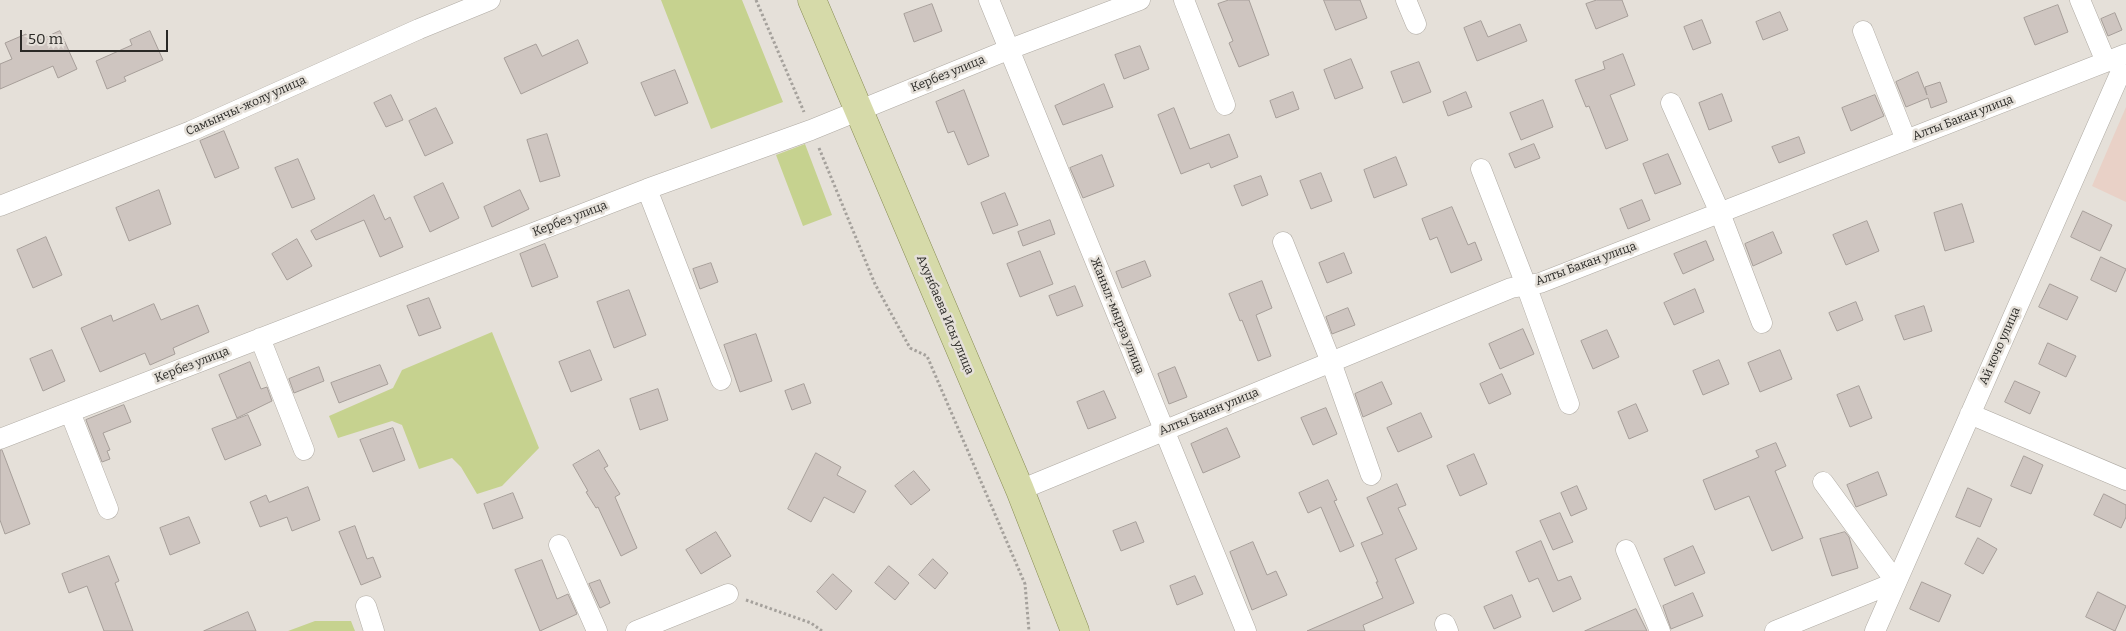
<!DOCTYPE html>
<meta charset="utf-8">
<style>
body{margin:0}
#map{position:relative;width:2126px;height:631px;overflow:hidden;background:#e5e0d9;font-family:Bitter,serif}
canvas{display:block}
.scale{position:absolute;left:20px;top:30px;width:148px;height:22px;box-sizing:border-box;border:2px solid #2a2926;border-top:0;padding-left:6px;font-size:15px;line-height:18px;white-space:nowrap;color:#2a2926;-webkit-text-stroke:4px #e5e0d9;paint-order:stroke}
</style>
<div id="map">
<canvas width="2126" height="631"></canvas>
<div class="scale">50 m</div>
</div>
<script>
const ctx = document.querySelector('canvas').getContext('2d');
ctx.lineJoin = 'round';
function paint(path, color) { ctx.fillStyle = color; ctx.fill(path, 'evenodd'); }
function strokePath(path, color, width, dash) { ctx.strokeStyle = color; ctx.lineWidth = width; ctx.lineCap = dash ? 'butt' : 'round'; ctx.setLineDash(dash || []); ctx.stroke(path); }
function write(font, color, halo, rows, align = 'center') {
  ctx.font = font + ' Bitter,serif'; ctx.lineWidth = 5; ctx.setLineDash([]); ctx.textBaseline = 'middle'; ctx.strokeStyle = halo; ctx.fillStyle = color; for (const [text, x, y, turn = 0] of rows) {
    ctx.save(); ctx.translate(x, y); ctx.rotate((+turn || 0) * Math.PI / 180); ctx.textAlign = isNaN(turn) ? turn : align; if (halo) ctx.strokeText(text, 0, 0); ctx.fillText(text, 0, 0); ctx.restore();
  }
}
paint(new Path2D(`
 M2126,107V202L2092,186Z`), '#e9d1c7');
paint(new Path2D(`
 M661,0H742L783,102L711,129Z
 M805,144L832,215L803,226L776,155Z
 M492,332L539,448L502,486L477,494L461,467L452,458L419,469L402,425L392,421L338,438L329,416L393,388L402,370Z
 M315,621H351L355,631H288Z`), '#c6d28f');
const building = new Path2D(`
 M1229,0H1249L1269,55L1239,67L1229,43L1233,41L1218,4Z
 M1324,0H1360L1367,18L1336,30Z
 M1597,0H1622L1628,16L1596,29L1586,4Z
 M932,4L942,31L914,42L904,14Z
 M2058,5L2068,32L2035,45L2024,18Z
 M1780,12L1788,30L1763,40L1756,22Z
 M2115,13L2122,30L2108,36L2101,19Z
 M1702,20L1711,43L1693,50L1684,27Z
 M1481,21L1488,37L1520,24L1527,41L1477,61L1464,28Z
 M60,31L77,69L58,78L53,66L0,89V64L12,59L5,43L26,34L30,44Z
 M150,31L163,60L124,77L126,81L107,89L96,61L132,45L130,40Z
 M578,40L588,63L521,94L504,58L536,44L542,56Z
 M1140,46L1149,69L1124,79L1115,55Z
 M1623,54L1635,85L1610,95L1628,140L1606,149L1589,106L1586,107L1575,80L1605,69L1603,62Z
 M1351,59L1363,88L1335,99L1324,70Z
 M1419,62L1431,92L1403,103L1391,72Z
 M675,70L688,103L655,116L641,83Z
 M1918,72L1927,95L1925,87L1940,82L1947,102L1931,108L1928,98L1906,107L1896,82Z
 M1104,84L1113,107L1063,125L1055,106Z
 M964,90L989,156L968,165L954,131L948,133L936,102Z
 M1293,92L1299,109L1276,118L1270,101Z
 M1466,92L1472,107L1448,116L1443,102Z
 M1722,94L1732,121L1709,130L1699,103Z
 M391,95L403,120L386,127L374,103Z
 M1875,95L1884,116L1851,131L1842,108Z
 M1543,100L1553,127L1521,140L1510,113Z
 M436,108L453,143L425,156L409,121Z
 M1174,108L1190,149L1229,134L1238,157L1211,168L1209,163L1181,174L1158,115Z
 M224,131L239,168L215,178L200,141Z
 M547,134L560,176L540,182L527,140Z
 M1799,137L1805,153L1779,163L1772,147Z
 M1534,144L1540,158L1515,168L1509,154Z
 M1668,154L1681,184L1655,194L1643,164Z
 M1102,155L1114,186L1083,198L1070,168Z
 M1396,157L1407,185L1374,198L1364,170Z
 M298,159L315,199L292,208L275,168Z
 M1321,173L1332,201L1311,209L1300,181Z
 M1261,176L1268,195L1242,206L1234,186Z
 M443,183L459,218L430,232L414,197Z
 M159,190L171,224L129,241L116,208Z
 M520,190L529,209L492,227L484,207Z
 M1005,193L1018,225L993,234L981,203Z
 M374,195L385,220L390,217L403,247L380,257L364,220L316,240L311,231Z
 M1642,200L1650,220L1628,229L1620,209Z
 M1962,204L1974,242L1945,251L1934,213Z
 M1452,207L1468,245L1475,242L1482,260L1451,273L1437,237L1430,240L1422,219Z
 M2083,211L2112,225L2100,251L2071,237Z
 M1050,220L1055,234L1023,246L1018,232Z
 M1867,221L1879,251L1846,265L1833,235Z
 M1773,232L1782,253L1753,266L1745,244Z
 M46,237L62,275L33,288L17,250Z
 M297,239L312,266L287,280L272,254Z
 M1706,241L1714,260L1683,274L1674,254Z
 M545,244L558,277L532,287L520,254Z
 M1040,251L1053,284L1020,297L1007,264Z
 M1344,253L1352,273L1327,283L1319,263Z
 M2101,257L2126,269L2116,292L2091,280Z
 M1145,261L1151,276L1122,288L1116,272Z
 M711,263L718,282L700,289L693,269Z
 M1262,281L1272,308L1256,315L1271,356L1258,361L1242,320L1240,321L1229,294Z
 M2050,284L2078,297L2067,320L2039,307Z
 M1075,286L1083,306L1057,316L1049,296Z
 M1695,289L1704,312L1674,325L1664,303Z
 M629,290L646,335L614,348L597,302Z
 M429,298L441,328L419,336L407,306Z
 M1856,302L1863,320L1837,331L1829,313Z
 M154,304L161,320L198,305L209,332L173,348L175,354L150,365L145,353L100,372L81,328L111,315L113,321Z
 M1924,306L1932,331L1904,340L1895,316Z
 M1348,308L1355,325L1332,334L1326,317Z
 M1523,329L1534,354L1500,369L1489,344Z
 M1607,330L1619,357L1593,369L1581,341Z
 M756,334L772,381L740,392L724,345Z
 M2048,343L2076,356L2066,377L2039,364Z
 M52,350L65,381L43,391L30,359Z
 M590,350L602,380L571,392L559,362Z
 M1780,350L1792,379L1760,392L1748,363Z
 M1719,360L1729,384L1703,395L1693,371Z
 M250,362L261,389L267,387L272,401L237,418L219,375Z
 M380,365L388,384L339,403L331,383Z
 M319,367L324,381L294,393L289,379Z
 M1175,367L1187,397L1169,404L1158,374Z
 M1502,374L1511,394L1489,404L1480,384Z
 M2015,381L2040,392L2030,414L2005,402Z
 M1382,382L1392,404L1363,417L1355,394Z
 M804,384L811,403L792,410L785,391Z
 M1859,386L1872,418L1850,427L1837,395Z
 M658,389L668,420L640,430L630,399Z
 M1104,391L1116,418L1088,429L1077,402Z
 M1636,404L1648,431L1629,439L1618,412Z
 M124,405L131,422L103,433L110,450L107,451L110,459L102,462L86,420Z
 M1326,408L1337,434L1313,445L1301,418Z
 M1421,413L1432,437L1398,452L1387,428Z
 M248,415L261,445L225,460L212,429Z
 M393,428L405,460L373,472L360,440Z
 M1227,428L1240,457L1203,473L1191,444Z
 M1776,443L1786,466L1775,471L1803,538L1772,551L1749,496L1715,510L1703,480L1759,457L1756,451Z
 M2,450L30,524L5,534L0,520V451Z
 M599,450L608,466L604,468L620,494L615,497L637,548L621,556L598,507L596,508L586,492L588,491L573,465Z
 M816,453L841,467L837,475L866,491L854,513L824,497L811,522L788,509Z
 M1474,454L1487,484L1460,496L1447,466Z
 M2024,456L2043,465L2031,494L2011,486Z
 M914,471L930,490L911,505L895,486Z
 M1878,472L1887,495L1856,507L1847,485Z
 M1328,480L1337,500L1334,501L1354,546L1340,552L1321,507L1308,513L1299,493Z
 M1397,484L1406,505L1398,508L1417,549L1395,559L1414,603L1363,625L1365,631H1307L1383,598L1376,582H1378L1361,543L1383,534L1367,498Z
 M1577,486L1587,509L1571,516L1561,493Z
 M308,487L320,520L292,531L287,517L260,527L250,502L266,495L269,502Z
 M1968,488L1992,499L1980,527L1956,517Z
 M513,493L523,518L493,529L484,504Z
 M2104,494L2126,505V517L2121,528L2094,515Z
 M1560,513L1573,542L1553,550L1540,521Z
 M189,517L200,543L170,555L160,528Z
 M1136,522L1144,542L1121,551L1113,531Z
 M355,526L367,559L373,557L381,577L361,585L339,532Z
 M716,532L731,556L701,574L686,550Z
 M1845,532L1849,537L1858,568L1832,576L1820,539Z
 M1978,538L1997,549L1983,574L1965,564Z
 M1541,541L1558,581L1571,576L1581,599L1553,612L1538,578L1529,582L1516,552Z
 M1253,542L1267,575L1276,571L1287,595L1252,610L1230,552Z
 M1693,546L1705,573L1675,586L1664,559Z
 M109,556L119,581L115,583L133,631H104L87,586L69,593L62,574Z
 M933,559L948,573L935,589L919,575Z
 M542,560L557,599L568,594L577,614L540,631L515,570Z
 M889,566L909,583L895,600L875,583Z
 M833,574L852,591L836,610L817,592Z
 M1195,576L1203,594L1177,605L1170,586Z
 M600,580L610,603L600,608L589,584Z
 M1922,582L1951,595L1939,622L1910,609Z
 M2098,592L2126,606L2115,631L2086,617Z
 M1693,593L1703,616L1671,629L1663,606Z
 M1512,595L1521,617L1494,629L1484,607Z
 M1636,609L1647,631H1585Z
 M248,612L256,631H204Z`);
paint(building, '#cec5c0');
strokePath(building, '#a69e99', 1);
const street = new Path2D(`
 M989,0L1246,631
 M1184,0L1225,105
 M1406,0L1416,24
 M2080,0L2106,62
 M1863,31L1906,140
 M1671,103L1720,213L1762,323
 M1481,169L1526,285L1569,404
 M647,189L721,380
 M0,206L191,131L419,29L490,0
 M1283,242L1331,362L1371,475
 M260,338L304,450
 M70,412L108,509
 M1970,414L2126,480
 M0,439L647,189L811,130L1010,49L1140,0
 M1020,490L1511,288L1540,283L2126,54
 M559,545L597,631
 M1626,550L1660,631
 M366,606L374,631
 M1445,624L1448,631
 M636,631L728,594
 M1775,631L1896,582L1823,482
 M1875,631L2126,60`);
const primary = new Path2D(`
 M812,0L1020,490L1075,631`);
strokePath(street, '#afaaa3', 21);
strokePath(primary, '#888c55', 29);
strokePath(new Path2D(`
 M756,0L804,112
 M819,148L875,284L910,348L927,356L1025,584L1029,631
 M746,600L811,623L822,631`), '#a5a19c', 3, [2.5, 2.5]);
strokePath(street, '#fff', 20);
strokePath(primary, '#d6daa9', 28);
write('12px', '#2a2926', '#e5e0d9', [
 ["Кербез улица",948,74,-22],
 ["Самынчы-жолу улица",246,106,-24],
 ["Алты Бакан улица",1963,118,-21],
 ["Кербез улица",570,219,-21],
 ["Алты Бакан улица",1586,264,-20],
 ["Ахунбаева Исы улица",945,315,67],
 ["Жаныл-мырза улица",1117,316,68],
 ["Ай кочо улица",2000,346,-66],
 ["Кербез улица",192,365,-21],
 ["Алты Бакан улица",1209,412,-22]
]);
</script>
